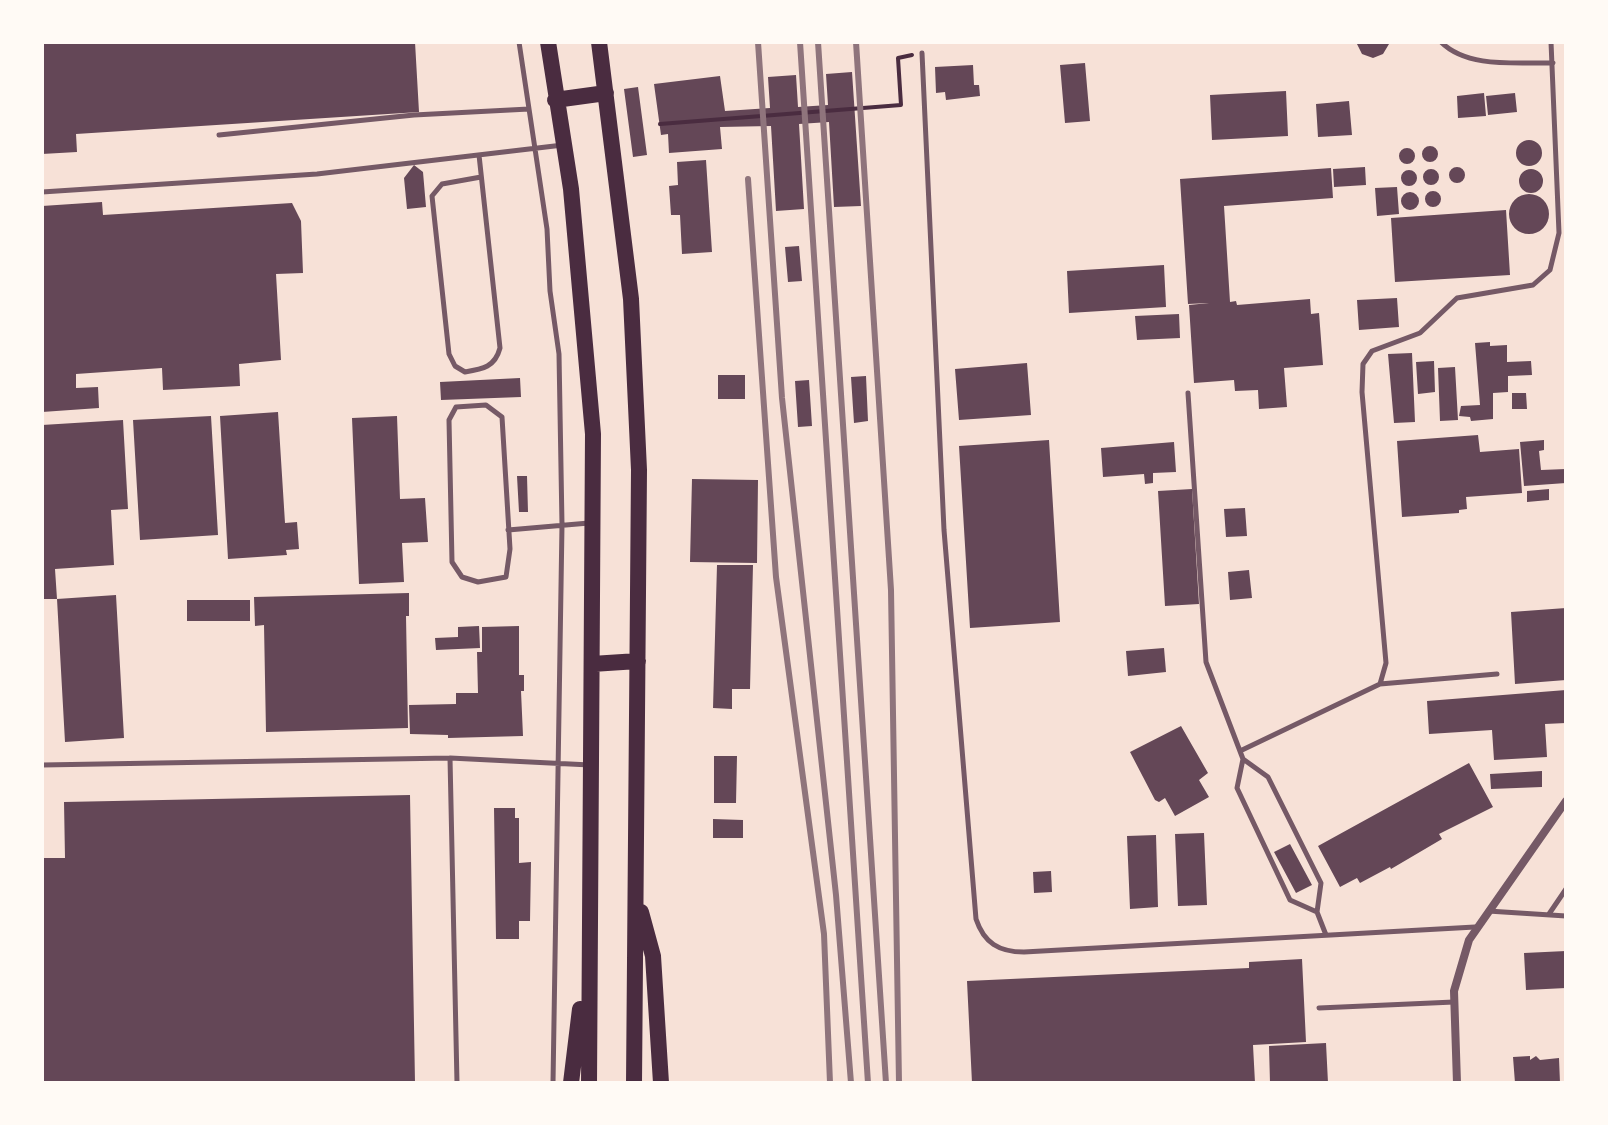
<!DOCTYPE html>
<style>
body{margin:0}
#map{position:relative;width:1608px;height:1125px;overflow:hidden;background:#f7e1d7;font-family:"IBM Plex Sans",sans-serif}
canvas{display:block}
.frame{position:absolute;inset:0;border:44px solid #fffaf5;pointer-events:none}
</style>
<div id="map">
<canvas width="1608" height="1125"></canvas>
<div class="frame"></div>
</div>
<script>
const ctx = document.querySelector('canvas').getContext('2d');
ctx.lineJoin = 'round';
function paint(path, color) { ctx.fillStyle = color; ctx.fill(path, 'evenodd'); }
function strokePath(path, color, width, dash) { ctx.strokeStyle = color; ctx.lineWidth = width; ctx.lineCap = dash ? 'butt' : 'round'; ctx.setLineDash(dash || []); ctx.stroke(path); }
paint(new Path2D(`
 M42,42H415L419,112L76,134L77,152L42,154Z
 M1356,42H1389V44L1383,54L1373,58L1362,54Z
 M1085,63L1090,121L1065,123L1060,65Z
 M973,65L974,85H979L980,96L946,100L945,92L936,93L935,67Z
 M852,72L861,206L834,207L829,122L799,124L804,209L776,211L771,126L720,127L722,149L669,153L668,134L661,135L654,84L720,76L725,111L770,108L768,77L796,75L798,107L828,105L826,74Z
 M638,87L647,155L633,157L624,89Z
 M1286,91L1288,136L1212,140L1210,95Z
 M1484,93L1486,116L1458,118L1457,96Z
 M1515,93L1517,112L1488,115L1486,96Z
 M1349,101L1352,135L1318,137L1316,104Z
 M1516 153a13 13 0 1 1 26 0a13 13 0 1 1-26 0Z
 M1422 154a8 8 0 1 1 16 0a8 8 0 1 1-16 0Z
 M1399 156a8 8 0 1 1 16 0a8 8 0 1 1-16 0Z
 M706,160L712,252L682,254L680,215H671L669,186L678,185L677,162Z
 M414,165L423,172L426,207L407,209L404,178Z
 M1449 175a8 8 0 1 1 16 0a8 8 0 1 1-16 0Z
 M1365,167L1366,185L1334,187L1333,169Z
 M1331,168L1333,198L1224,206L1230,302L1236,301L1237,305L1310,299L1311,314L1319,313L1323,365L1284,368L1287,407L1259,409L1258,390L1235,391L1234,380L1194,383L1189,305L1209,303L1188,304L1180,179Z
 M1423 177a8 8 0 1 1 16 0a8 8 0 1 1-16 0Z
 M1519 181a12 12 0 1 1 24 0a12 12 0 1 1-24 0Z
 M1401 178a8 8 0 1 1 16 0a8 8 0 1 1-16 0Z
 M1397,187L1399,214L1377,216L1375,188Z
 M1425 199a8 8 0 1 1 16 0a8 8 0 1 1-16 0Z
 M1401 201a9 9 0 1 1 18 0a9 9 0 1 1-18 0Z
 M1509 214a20 20 0 1 1 40 0a20 20 0 1 1-40 0Z
 M102,202L103,215L292,203L301,221L303,273L276,274L281,360L239,364L240,386L163,390L162,368L76,374V388L98,387L99,408L42,412V206Z
 M1506,210L1510,275L1395,282L1391,218Z
 M799,246L802,281L788,282L785,247Z
 M1164,265L1166,307L1069,313L1067,271Z
 M1397,298L1399,327L1359,330L1357,300Z
 M1179,314L1180,338L1137,340L1135,316Z
 M1490,342V346L1507,345V362L1531,361L1532,375L1508,376V392L1493,393V419L1471,421L1470,417L1459,416L1461,406L1480,405L1475,343Z
 M1412,353L1415,422L1394,423L1388,354Z
 M1434,361L1435,392L1418,394L1416,362Z
 M1027,363L1031,415L959,420L955,369Z
 M1455,367L1458,420L1440,421L1438,368Z
 M718,375H745V399H718Z
 M866,376L868,421L854,423L851,377Z
 M520,378L521,397L441,400L440,382Z
 M809,380L812,426L798,427L795,381Z
 M1512,393H1526L1527,409H1512Z
 M278,412L285,523L297,522L299,549L286,550L287,555L228,559L220,416Z
 M211,416L218,535L140,540L133,420Z
 M397,416L400,499L425,498L428,542L402,543L404,582L359,584L352,418Z
 M123,420L128,509L111,510L114,565L55,569L57,599H42V425Z
 M1478,435L1480,452L1519,449L1522,493L1466,497L1467,509L1459,510V513L1402,517L1397,441Z
 M1049,440L1060,622L970,628L959,446Z
 M1544,440V450L1539,451L1541,470L1566,469V483L1524,486L1520,442Z
 M1174,442L1176,472L1153,473V483L1145,484L1144,474L1103,477L1101,448Z
 M517,476H527L528,512H519Z
 M692,479L758,480L757,563L690,562Z
 M1192,489L1199,604L1165,606L1158,491Z
 M1549,489V500L1527,502V491Z
 M1245,508L1247,536L1226,537L1224,509Z
 M717,565H753L750,689H732V709L713,708Z
 M1249,570L1252,598L1230,600L1228,572Z
 M409,593V616H406L408,728L266,732L264,625L255,626L254,597Z
 M116,595L124,738L65,742L57,599Z
 M187,600H250V621H187Z
 M1566,608V680L1515,684L1511,612Z
 M479,626L480,648L436,650L435,638L458,637V627Z
 M519,626V675H524V691H521L523,736L448,738V735L410,734L409,705L456,704V693H478L477,652H482V627Z
 M1164,648L1166,672L1128,676L1126,651Z
 M1566,690V723L1545,724L1547,757L1494,760L1492,730L1429,734L1427,701Z
 M1181,726L1208,773L1199,780L1209,797L1175,816L1165,798L1159,802L1155,800L1130,752Z
 M714,756H737L736,803H714Z
 M1469,763L1493,807L1439,834L1442,839L1391,869L1390,867L1360,883L1357,878L1340,887L1318,846Z
 M1542,771V787L1491,789L1490,774Z
 M410,795L415,1083H42V858H65L64,802Z
 M494,808H515V818H519V863L531,862L530,921H519V939H496Z
 M713,819L743,820V838H713Z
 M1204,833L1207,905L1178,906L1175,834Z
 M1156,835L1158,907L1130,909L1127,836Z
 M1290,844L1312,885L1296,893L1274,852Z
 M1051,871L1052,892L1034,893L1033,872Z
 M1566,951V988L1526,990L1524,953Z
 M1302,959L1306,1042L1253,1045L1255,1083H972L967,981L1249,968V962Z
 M1326,1043L1328,1083H1270L1269,1046Z
 M1530,1056V1060L1536,1056L1540,1060L1559,1058L1560,1083H1515L1513,1057Z`), '#644757');
strokePath(new Path2D(`
 M660,124L901,105L898,58L912,55`), '#4a2c40', 4);
strokePath(new Path2D(`
 M519,42L547,229L550,291L559,354L562,525L553,1083
 M1441,42C1468,69 1518,62 1553,63
 M922,53L944,530L976,919C984,943 999,952 1024,952L1475,927
 M219,135L414,115L529,109
 M479,155L500,348C495,367 483,369 465,372L455,366L449,354L432,196L442,184L481,177
 M42,192L317,174L563,145
 M1188,393L1206,662L1243,759L1268,777L1321,883L1317,912L1326,935
 M486,405L502,417L510,549L506,577L478,582L462,577L452,562L449,420L456,407Z
 M508,530L589,523
 M1380,684L1497,674
 M1240,751L1380,684L1386,663L1362,392L1363,364L1372,351L1420,333L1457,298L1533,285L1550,270L1559,233L1551,42
 M450,758L457,1083
 M1243,759L1237,788L1290,900L1317,912
 M42,765L450,758L590,765
 M1488,911L1566,916
 M1549,914L1566,889
 M1319,1008L1454,1002`), '#755966', 5);
strokePath(new Path2D(`
 M1457,1083L1454,991L1469,940L1566,801`), '#755966', 8);
strokePath(new Path2D(`
 M548,42L571,189L593,434L589,1083
 M599,42L631,299L639,470L634,1083
 M555,100L606,93
 M592,664L638,661
 M641,912L653,956L661,1083
 M571,1083L580,1009`), '#4a2c40', 16);
strokePath(new Path2D(`
 M758,42L782,398L836,895L851,1083
 M800,42L868,1083
 M818,42L886,1083
 M856,42L891,590L899,1083
 M748,179L776,577L824,934L830,1083`), '#8f747c', 6);
</script>
